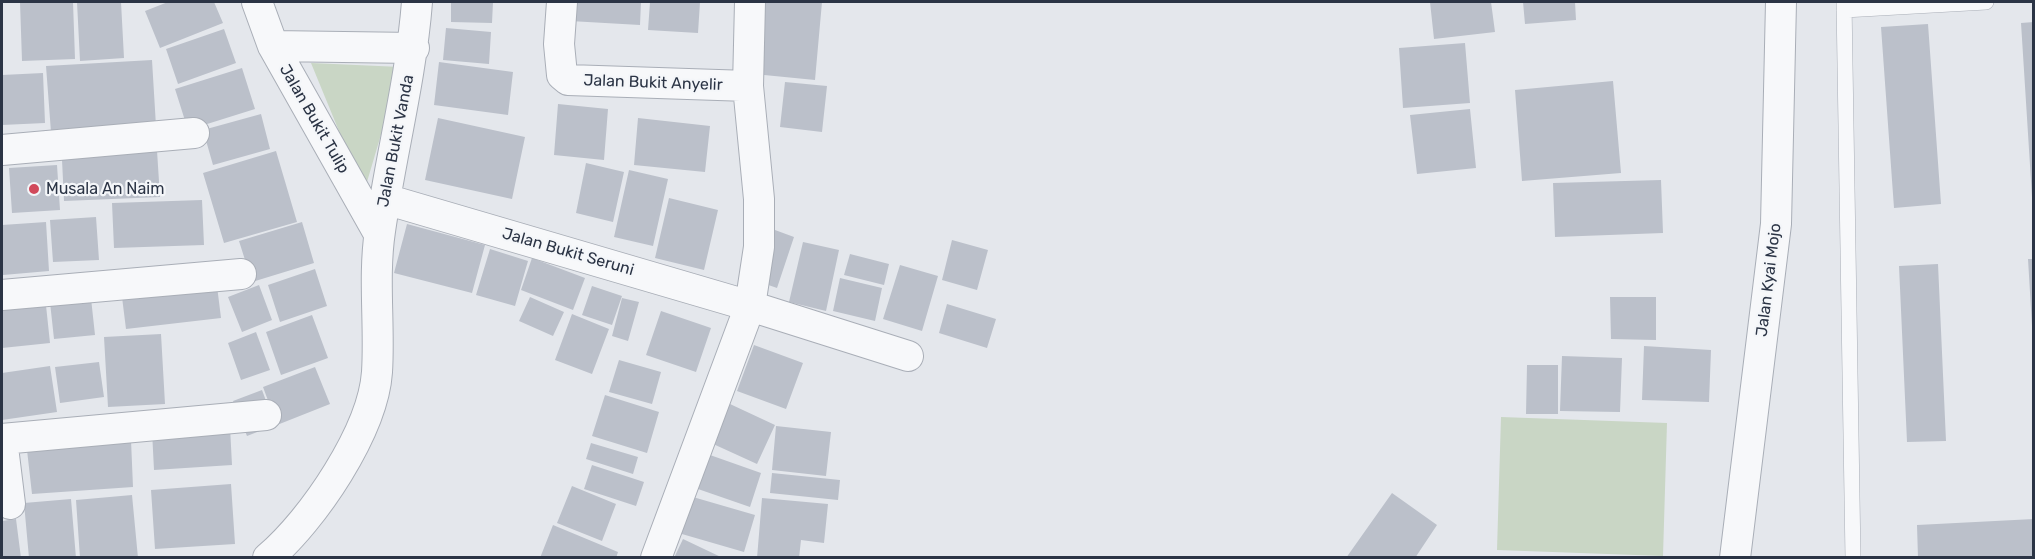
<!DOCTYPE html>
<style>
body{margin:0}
#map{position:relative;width:2035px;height:559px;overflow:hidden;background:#e4e7ec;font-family:Rubik,sans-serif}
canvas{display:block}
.frame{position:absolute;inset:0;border:3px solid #2b3445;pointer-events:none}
</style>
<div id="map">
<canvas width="2035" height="559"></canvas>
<div class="frame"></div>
</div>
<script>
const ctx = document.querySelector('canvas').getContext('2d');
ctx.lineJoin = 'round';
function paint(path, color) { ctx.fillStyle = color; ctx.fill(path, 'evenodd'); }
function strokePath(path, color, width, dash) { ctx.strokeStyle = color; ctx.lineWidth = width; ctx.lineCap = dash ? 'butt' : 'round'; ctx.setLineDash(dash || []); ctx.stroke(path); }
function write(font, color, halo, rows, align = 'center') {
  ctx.font = font + ' Rubik,sans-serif'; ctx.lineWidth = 4.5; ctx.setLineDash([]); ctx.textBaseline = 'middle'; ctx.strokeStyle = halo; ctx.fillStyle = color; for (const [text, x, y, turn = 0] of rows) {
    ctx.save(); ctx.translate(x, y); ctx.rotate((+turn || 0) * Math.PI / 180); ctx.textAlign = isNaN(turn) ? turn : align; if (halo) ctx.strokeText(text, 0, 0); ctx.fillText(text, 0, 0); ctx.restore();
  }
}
paint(new Path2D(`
 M311,63L401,67L364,192Z
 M1501,417L1667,423L1663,556L1497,550Z`), '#c9d6c5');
paint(new Path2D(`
 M20,2H73L75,59L22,61Z
 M77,2H121L124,58L80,61Z
 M168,2H214L223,23L160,48L145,11Z
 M451,2H493L492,23L451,22Z
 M570,2H641L640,25L570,21Z
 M650,2H700L698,33L648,30Z
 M761,2H822L815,80L754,74Z
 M1430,2H1491L1495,32L1434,39Z
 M1523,2H1575L1576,20L1525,24Z
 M2034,22V197H2032L2021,23Z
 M1928,24L1941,204L1894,208L1881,27Z
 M446,28L491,32L489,64L443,60Z
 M224,29L236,63L178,84L166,49Z
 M1465,43L1470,103L1403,108L1399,48Z
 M152,60L156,126L51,132L46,66Z
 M439,62L513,72L508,115L434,105Z
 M242,68L255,109L188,130L175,89Z
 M43,73L45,123L2,125V75Z
 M1613,81L1621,173L1522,181L1515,90Z
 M785,82L827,86L822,132L780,127Z
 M558,104L608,109L604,160L554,155Z
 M1470,109L1476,168L1417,174L1410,115Z
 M261,114L270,149L213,165L203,130Z
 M438,118L525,137L512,199L425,180Z
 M638,118L710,126L705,172L634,165Z
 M156,135L160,197L64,201L61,139Z
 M276,151L297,222L224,243L203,173Z
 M586,163L624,172L613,222L576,213Z
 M57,165L60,210L12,213L9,168Z
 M629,170L668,179L653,246L614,237Z
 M1661,180L1663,233L1555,237L1553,183Z
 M669,198L718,210L704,270L655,258Z
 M202,200L204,245L114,248L112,203Z
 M96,217L99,260L53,262L50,220Z
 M46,222L49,271L3,275L2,225Z
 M302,222L314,263L252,282L239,241Z
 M407,224L485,245L472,293L394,273Z
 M775,230L794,237L777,288L757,281Z
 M952,240L988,250L977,290L942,280Z
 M803,242L839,250L826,311L789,302Z
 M490,249L528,261L515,306L476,295Z
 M850,254L889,264L884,285L844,275Z
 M532,258L585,278L573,310L521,290Z
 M2028,259H2034V326H2032Z
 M1938,264L1946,441L1907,442L1899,266Z
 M900,265L938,276L922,331L883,319Z
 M315,269L327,306L280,322L268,285Z
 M216,278L221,318L126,329L121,289Z
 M840,278L882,288L875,321L833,311Z
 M259,285L272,320L242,332L228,297Z
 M592,286L622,296L612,325L582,315Z
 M90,289L95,335L54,339L49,293Z
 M45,296L50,343L2,348V300Z
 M530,297L564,312L553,336L519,321Z
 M1610,297H1656V340L1611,339Z
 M622,298L639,302L628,341L612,336Z
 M947,304L996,319L987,348L939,333Z
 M661,311L711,328L696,372L646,355Z
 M572,314L609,329L592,374L555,360Z
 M312,315L328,358L281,375L266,332Z
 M256,332L270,370L241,380L228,343Z
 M161,334L165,404L108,407L104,337Z
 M754,345L803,363L786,409L737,391Z
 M1644,346L1711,350L1709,402L1642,400Z
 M1562,356L1622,358L1620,412L1560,411Z
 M619,360L661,372L652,404L609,392Z
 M99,362L104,397L60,403L55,367Z
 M1527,365H1558V414H1526Z
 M50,366L57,412L2,420V373Z
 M315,367L330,404L277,425L263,387Z
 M262,390L275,425L247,436L233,401Z
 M605,395L659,412L647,453L592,436Z
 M730,404L775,425L757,464L711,443Z
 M776,426L831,432L826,476L772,470Z
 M230,427L232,465L154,470L152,431Z
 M131,440L133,487L32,494L27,450Z
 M591,443L638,457L633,474L586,459Z
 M710,455L761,473L750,507L698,489Z
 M592,465L644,482L636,506L584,489Z
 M772,473L840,480L838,500L770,493Z
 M231,484L235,544L155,549L151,490Z
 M572,486L616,504L602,541L557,523Z
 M1392,493L1437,525L1415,558H1346Z
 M132,495L138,558H80L76,500Z
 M686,495L755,515L744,552L675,532Z
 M762,498L828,504L824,543L801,540L799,558H757Z
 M71,499L76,558H29L24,503Z
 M16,519L21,558H2V521Z
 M2034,519V558H1918L1917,525Z
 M553,525L618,552L616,558H540Z
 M683,539L723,558H674Z`), '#bbc0ca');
const service = new Path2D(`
 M1844,2L1853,558
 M1844,10L1986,2`);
const minor = new Path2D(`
 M257,2L273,46L379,234
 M562,2L559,44L562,75L568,80L748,86
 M750,2L748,86L759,199V247L750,306L908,356
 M273,46L414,48
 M2,150L194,133
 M385,199L750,306L656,558
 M2,295L241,274
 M2,439L266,415
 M2,439L10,504
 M268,558C313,520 373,431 377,372C380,326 373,277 380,231C391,154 411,79 417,2
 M1735,558L1776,224L1781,2`);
strokePath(service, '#a9aeb7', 16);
strokePath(minor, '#a9aeb7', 32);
strokePath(service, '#f7f8fa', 15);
strokePath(minor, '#f7f8fa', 30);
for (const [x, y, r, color] of [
 [34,189,6,"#d1495b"]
]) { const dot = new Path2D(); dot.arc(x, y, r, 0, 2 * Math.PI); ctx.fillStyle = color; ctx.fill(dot); strokePath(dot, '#f4f6f9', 2); }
write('16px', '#2b3445', '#f4f6f9', [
 ["Jalan Bukit Anyelir",653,83,2],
 ["Jalan Bukit Tulip",314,119,60],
 ["Jalan Bukit Vanda",396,141,-79],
 ["Jalan Bukit Seruni",568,252,16],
 ["Jalan Kyai Mojo",1769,280,-83]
]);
write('16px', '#2b3445', '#f4f6f9', [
 ["Musala An Naim",46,189]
], 'left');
</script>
